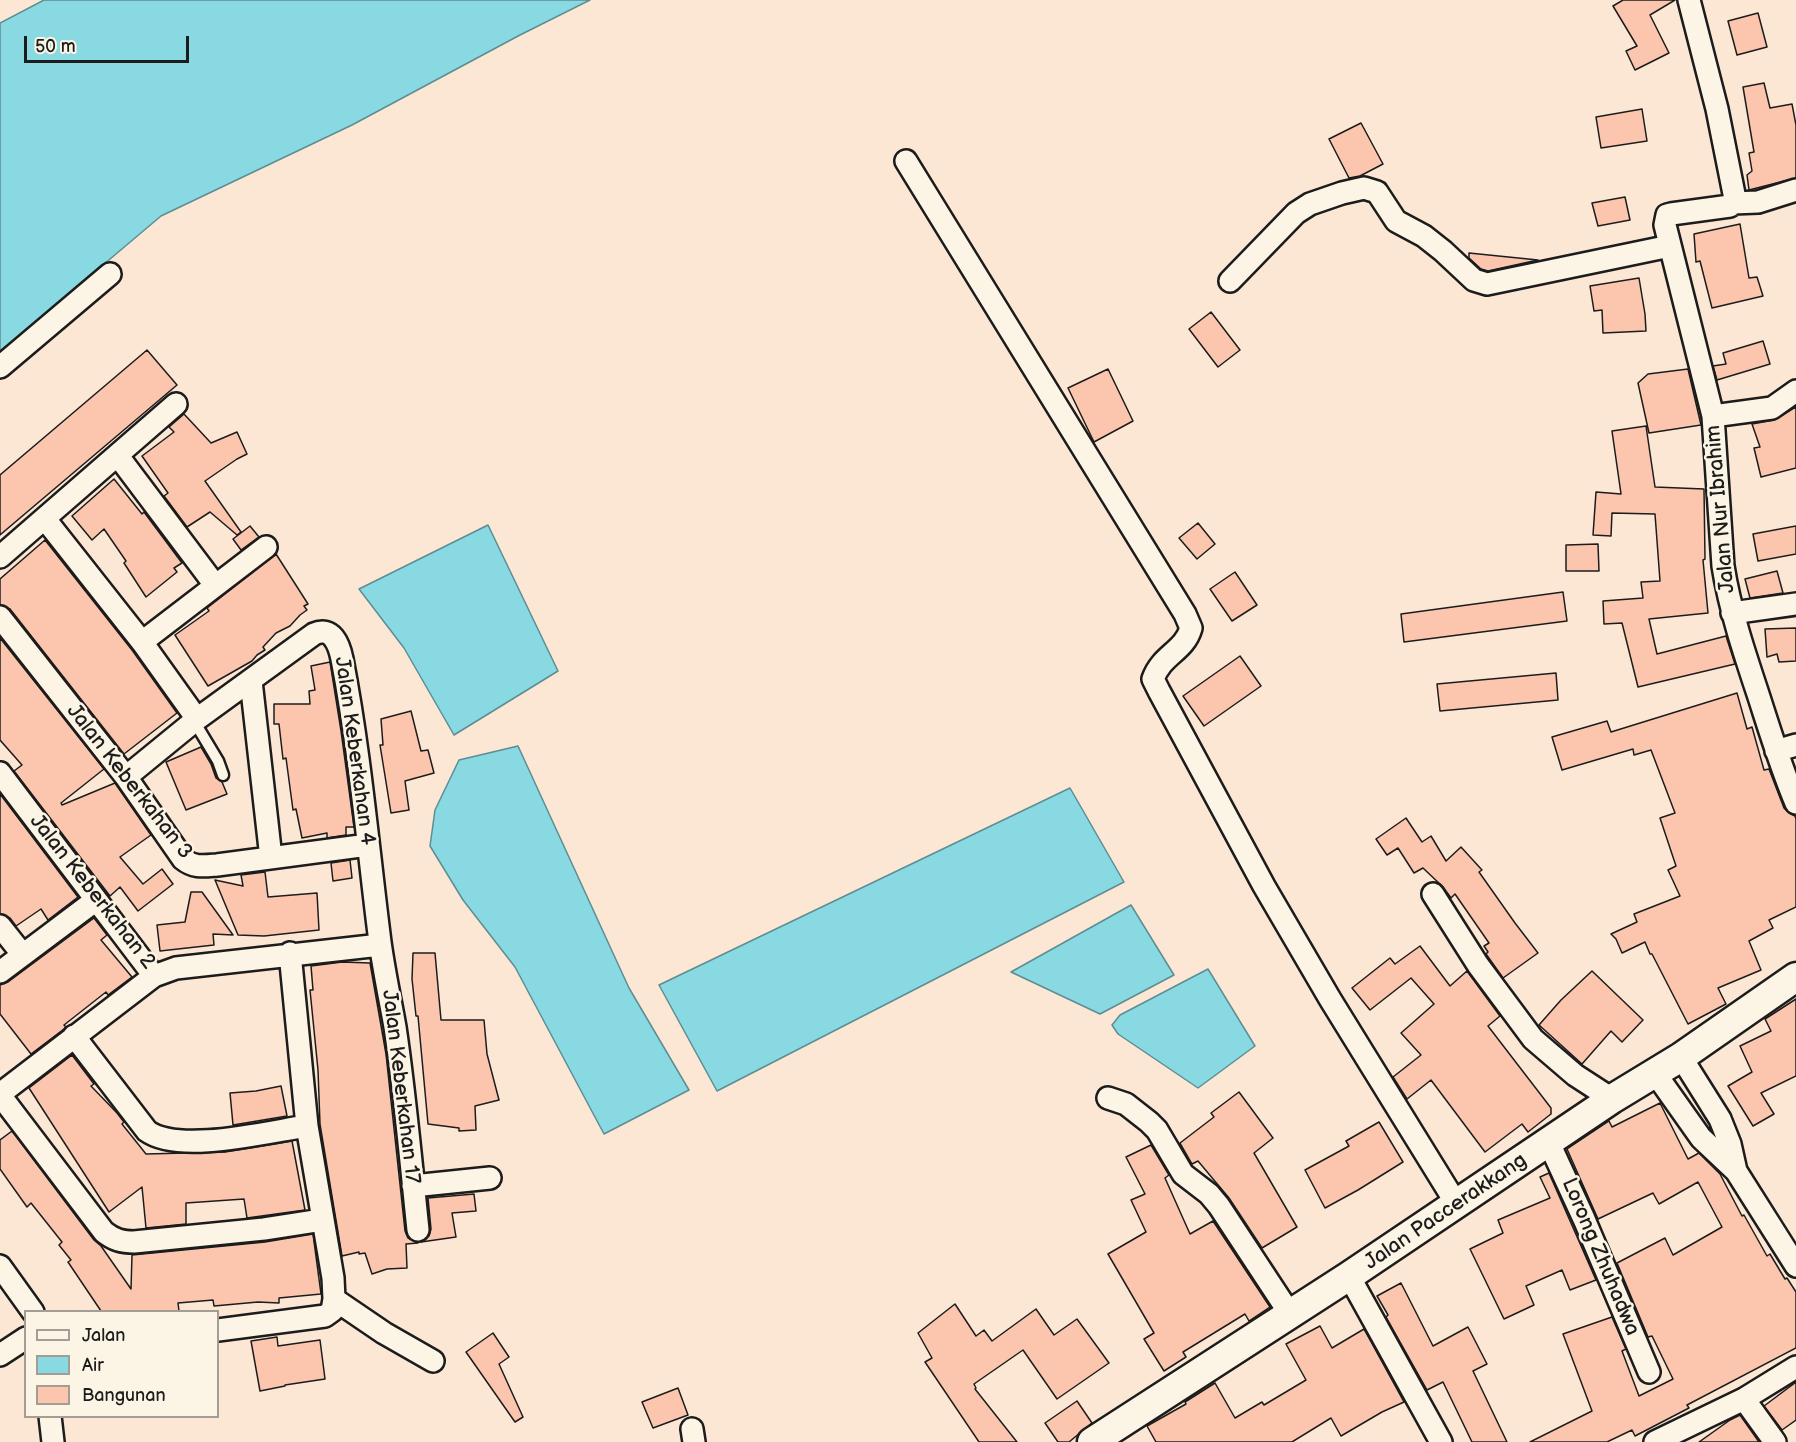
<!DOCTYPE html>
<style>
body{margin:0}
#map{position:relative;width:1796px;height:1442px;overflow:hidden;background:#fce7d4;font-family:"Balsamiq Sans",sans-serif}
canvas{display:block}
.legend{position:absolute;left:24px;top:1310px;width:195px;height:108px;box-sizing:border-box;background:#fcf5e5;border:2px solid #a29e95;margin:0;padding:8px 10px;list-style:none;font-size:18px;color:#1c1c1c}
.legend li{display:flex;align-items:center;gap:12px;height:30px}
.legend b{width:30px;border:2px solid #a29e95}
.scale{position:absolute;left:24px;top:36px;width:165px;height:27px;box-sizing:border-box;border:3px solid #1c1c1c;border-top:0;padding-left:8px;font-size:18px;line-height:21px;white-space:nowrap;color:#1c1c1c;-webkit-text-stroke:4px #fcf5e5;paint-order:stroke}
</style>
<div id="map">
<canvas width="1796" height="1442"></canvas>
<ul class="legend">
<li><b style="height:8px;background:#fcf5e5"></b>Jalan</li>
<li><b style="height:16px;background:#88d9e2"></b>Air</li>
<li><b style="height:16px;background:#fcc6ae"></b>Bangunan</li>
</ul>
<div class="scale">50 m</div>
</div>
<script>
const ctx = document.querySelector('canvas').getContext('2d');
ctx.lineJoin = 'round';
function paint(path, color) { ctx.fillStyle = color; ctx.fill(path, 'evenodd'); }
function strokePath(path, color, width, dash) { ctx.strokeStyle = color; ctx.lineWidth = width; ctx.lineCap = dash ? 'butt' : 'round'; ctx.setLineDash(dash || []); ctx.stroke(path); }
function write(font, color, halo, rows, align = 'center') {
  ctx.font = font + ' "Balsamiq Sans",sans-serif'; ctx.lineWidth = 5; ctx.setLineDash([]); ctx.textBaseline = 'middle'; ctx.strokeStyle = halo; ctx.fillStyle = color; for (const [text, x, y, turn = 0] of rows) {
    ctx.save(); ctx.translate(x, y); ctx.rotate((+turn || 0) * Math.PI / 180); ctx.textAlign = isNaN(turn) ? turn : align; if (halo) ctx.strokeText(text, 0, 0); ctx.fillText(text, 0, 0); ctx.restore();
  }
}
const water = new Path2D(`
 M44,0H590L520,35L352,125L161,216L0,352V23Z
 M488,525L558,671L454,735L404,648L359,589Z
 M518,746L629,988L689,1090L604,1134L515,967L463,900L430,846L435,810L459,760Z
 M1070,788L1124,882L717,1091L659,985Z
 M1131,905L1174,975L1100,1014L1011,972Z
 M1208,969L1255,1046L1198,1088L1118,1034L1112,1025L1120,1015Z`);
paint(water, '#88d9e2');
strokePath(water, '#5d8d93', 1.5);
const building = new Path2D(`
 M1623,0H1675L1650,15L1669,53L1635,70L1626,51L1637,46L1613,6Z
 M1758,13L1767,47L1737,55L1728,21Z
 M1764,83L1770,108L1792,104L1796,125V178L1749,190L1747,175L1752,171L1749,153L1754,152L1743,87Z
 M1642,109L1647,141L1601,148L1596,117Z
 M1361,123L1383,164L1360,176L1349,178L1329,139Z
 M1625,197L1630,220L1598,226L1592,203Z
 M1740,224L1749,278L1757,277L1763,296L1712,308L1700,261L1696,262L1694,234Z
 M1469,253L1538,260L1488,271L1481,269L1469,258Z
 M1639,278L1645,314L1646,331L1603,333L1602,310L1594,311L1590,286Z
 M1211,312L1240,350L1218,367L1189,329Z
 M1763,341L1770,364L1717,380L1713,366L1726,364L1723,353Z
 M147,350L177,385L0,535V475Z
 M1108,369L1133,421L1094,442L1068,388Z
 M1688,369L1701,425L1649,433L1638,383L1648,374Z
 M1796,407V468L1761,477L1754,448L1760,447L1752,424L1774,420Z
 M184,414L211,443L237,432L247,454L237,459L205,481L241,532L237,535L210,512L187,527L164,496L168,493L142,456L174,432L169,427Z
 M1646,426L1655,487L1704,489L1705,559L1703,560L1708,613L1649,619L1657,654L1726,636L1735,664L1638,687L1622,623L1604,624L1603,601L1643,598L1641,582L1660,581L1655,514L1612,513L1611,536L1593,535L1596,492L1621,494L1612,431Z
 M114,479L142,514L144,512L182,563L174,568L177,572L146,597L124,563L126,561L104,529L92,540L72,516Z
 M1198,523L1215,544L1197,559L1179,538Z
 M250,526L259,537L241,550L233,539Z
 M1796,526V554L1758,561L1753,534Z
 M45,540L132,650L177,713L124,754L10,609L0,605V579Z
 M1598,544L1599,571H1566V545Z
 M276,554L308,604L304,606L307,610L300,615L290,626L276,633L263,647L265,650L257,655L252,661L208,686L175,635L209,611L207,608Z
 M1777,571L1783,593L1750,598L1745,579Z
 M1235,572L1257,605L1232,621L1210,589Z
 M1563,592L1567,621L1404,642L1401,614Z
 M1796,628V661L1779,662L1777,654L1767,657L1765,629Z
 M0,638L104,769L61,803L62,805L115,783L151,835L120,857L143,884L162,869L173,884L138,911L120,887L110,896L14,771L22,765L0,740Z
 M1240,656L1261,686L1204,726L1183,696Z
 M330,662L341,731L354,827H346V835L327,838V833L302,838L296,809L293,810L286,758L283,759L279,724H274V704H310L309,691L315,690L311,666Z
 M1556,673L1558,700L1440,711L1437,684Z
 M1737,693L1747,729L1752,727L1764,770L1769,769L1784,808L1789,813L1795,816L1796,819V907L1769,920L1773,928L1749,941L1761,970L1718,988L1726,1004L1688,1024L1652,954H1650L1645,942L1622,953L1616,939L1611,934L1637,922L1634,914L1680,896L1668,870L1676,866L1660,818L1675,813L1651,750L1634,755L1633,749L1562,770L1552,737L1607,721L1611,732Z
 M411,711L421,751L428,750L434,773L405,781L409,810L391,813L380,745H383L381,719Z
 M201,747L211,764L216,778L222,782L227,794L186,810L166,762Z
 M0,794L78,897L48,920L41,909L16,926L10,918L0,914Z
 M1406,818L1422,842L1431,836L1446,861L1461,847L1482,870L1479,872L1515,923L1538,953L1503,978L1486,954L1488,952L1484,946L1489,943L1455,894L1451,898L1443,887L1423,868L1414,873L1398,848L1387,855L1376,839Z
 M350,860L352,878L333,881L331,863Z
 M265,872L268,897L317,893L319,930L264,936L238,935L215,880L243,886L241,875Z
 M191,892H202L233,935L213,934L214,945L160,951L157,925L185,922Z
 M94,918L107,935L101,940L132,977L108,995L106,992L64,1025L66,1027L64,1029L31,1054L0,1014V985L8,982Z
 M1420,946L1450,986L1467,971L1500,1016L1488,1026L1551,1108V1114L1528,1132L1522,1124L1485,1152L1431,1080L1407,1099L1393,1077L1421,1055L1401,1033L1434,1004L1411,978L1370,1010L1352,988L1390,958L1395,964Z
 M413,953H435L441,1020H484L487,1054L499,1100L475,1106L476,1130L459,1131V1128L428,1124L418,1016H416L412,979Z
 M342,962L370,963L386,1054L405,1231L408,1238L418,1243L406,1244L407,1268L387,1269L372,1274L365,1253L359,1254V1252L342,1256L320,1124L318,1070L310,990H313L311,966Z
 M1592,971L1643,1020L1622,1042L1611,1031L1582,1064L1539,1025L1561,1000Z
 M1796,999V1076L1761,1093L1774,1114L1753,1126L1728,1086L1752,1072L1740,1046L1771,1031L1765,1019Z
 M72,1055L94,1084L91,1086L117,1113L124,1122L122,1124L146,1154L225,1152L292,1141L305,1210L247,1218L244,1199L186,1203V1224L146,1228L142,1187L109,1212L29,1088Z
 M281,1086L287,1116L233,1125L230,1093L256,1091Z
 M1239,1092L1273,1138L1254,1153L1297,1227L1262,1248L1229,1198L1198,1161L1192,1164L1180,1143L1214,1117L1211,1113Z
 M1660,1103L1688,1159L1699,1153L1720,1174L1742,1216L1744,1215L1767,1256L1770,1254L1785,1279L1787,1278L1796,1292V1348L1687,1405L1689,1408L1635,1436L1632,1430L1607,1442H1530L1592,1411L1563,1334L1612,1317L1626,1349L1622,1351L1639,1396L1673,1379L1652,1336L1648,1337L1617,1263L1665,1238L1673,1255L1722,1227L1698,1182L1659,1204L1653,1193L1598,1219L1567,1149L1609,1121L1612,1127Z
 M1379,1122L1403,1162L1358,1190L1325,1208L1305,1170L1349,1146L1346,1141Z
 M12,1131L94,1240L101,1246L131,1289L132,1255L265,1242L313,1234L321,1294L279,1298V1303L258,1302L214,1306L213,1300L178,1303L179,1311H101L68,1262L71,1260L59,1245L62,1242L31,1203L27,1207L0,1169V1140Z
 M1151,1145L1169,1175L1165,1178L1190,1234L1213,1221L1270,1307L1249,1321L1245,1314L1183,1352L1186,1357L1164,1371L1144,1339L1154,1333L1108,1254L1146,1232L1131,1200L1145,1194L1126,1157Z
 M1549,1173L1596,1280L1570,1290L1562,1270L1526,1286L1534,1305L1504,1319L1470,1249L1503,1233L1498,1220L1550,1198L1540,1177Z
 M474,1194L476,1211L452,1213L456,1237L421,1242L429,1236L431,1229L428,1198Z
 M1401,1283L1433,1346L1468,1327L1487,1364L1473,1371L1507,1442H1472L1443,1382L1427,1390L1386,1317L1388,1315L1377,1296Z
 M955,1304L976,1336L984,1330L992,1341L1036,1309L1054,1335L1077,1319L1109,1363L1057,1399L1023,1350L974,1384L976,1388L975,1389L1017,1442H979L925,1362L932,1358L918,1333Z
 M1320,1326L1332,1348L1364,1329L1404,1402L1382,1412L1341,1436L1331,1418L1292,1442H1156L1147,1426L1186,1404L1185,1402L1215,1383L1235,1418L1262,1402L1264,1405L1306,1380L1286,1344Z
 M493,1333L509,1357L499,1364L523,1417L515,1422L466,1352Z
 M277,1337L278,1346L320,1340L325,1379L285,1385V1386L260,1391L251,1341Z
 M1796,1382V1420L1782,1430L1764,1406Z
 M678,1388L688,1415L653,1428L642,1402Z
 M1077,1401L1092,1423L1069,1442H1058L1045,1423Z
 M1740,1415L1759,1442H1699L1730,1420Z`);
paint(building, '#fcc6ae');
strokePath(building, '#1c1c1c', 1.5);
const service = new Path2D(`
 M194,721L218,761L223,775`);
const minor = new Path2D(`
 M1689,0L1717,109L1735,199L1730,206L1671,214L1667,215L1665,225L1713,416L1723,566C1730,610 1744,652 1758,694C1770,731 1781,768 1796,803
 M906,161L1185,614L1191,628C1184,652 1162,654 1153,679L1159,691L1264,886L1330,999L1456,1203
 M1733,203L1758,202L1796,190
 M1230,281L1296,213L1310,204L1342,193L1364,188L1377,192L1396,221L1424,236L1443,251L1474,280L1487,284L1670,246
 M0,367L110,274
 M1713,416L1772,408L1796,391
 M118,456L215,585
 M45,519L142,642L197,719
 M0,557L176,404
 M1732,613L1796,604
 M0,617L126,777L183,859C194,868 204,866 217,865L368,845
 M142,642L266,547
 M251,681L271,858
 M1776,751L1796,745
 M0,773L154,976
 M126,777L197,719L314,634C332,626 339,644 342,659C360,752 368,848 380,942C384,971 390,999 395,1027C405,1094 411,1163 418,1230
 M1433,894L1478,965L1533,1039L1575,1075L1612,1099
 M0,926L23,955
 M0,972L96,900
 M74,1036L147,1131C179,1154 267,1132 307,1126L290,953
 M1681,1057L1720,1119L1730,1144L1736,1171
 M1655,1073L1701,1138L1736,1171L1796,1266
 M0,1094L154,976L176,968L380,945
 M0,1095L104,1232C114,1240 122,1242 134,1242L264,1229L322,1220
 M1108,1098L1126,1104L1149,1122L1157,1130L1183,1174L1209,1194L1219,1206L1290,1314
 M1549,1143L1584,1219L1649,1372
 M413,1186L490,1178
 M0,1266L33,1312
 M1349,1276L1441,1442
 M334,1299L384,1333L433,1361
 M218,1330L325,1316L332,1311L334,1299L333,1278L307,1126
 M0,1355L26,1338
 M1744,1399L1775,1442
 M50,1416L53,1442
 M692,1429L694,1442
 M1655,1442L1744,1399L1796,1367`);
const secondary = new Path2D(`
 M1092,1442L1349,1276L1612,1099L1681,1057L1796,977`);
strokePath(service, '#1c1c1c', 15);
strokePath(minor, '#1c1c1c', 26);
strokePath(secondary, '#1c1c1c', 33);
strokePath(service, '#fcf5e5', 10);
strokePath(minor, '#fcf5e5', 21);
strokePath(secondary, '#fcf5e5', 28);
write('21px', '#1c1c1c', '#fcf5e5', [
 ["Jalan Nur Ibrahim",1721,509,-95],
 ["Jalan Keberkahan 4",354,751,82],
 ["Jalan Keberkahan 3",129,782,52],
 ["Jalan Keberkahan 2",92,892,52],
 ["Jalan Keberkahan 17",400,1087,83],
 ["Jalan Paccerakkang",1446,1212,-34],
 ["Lorong Zhuhadwa",1600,1257,67]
]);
</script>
